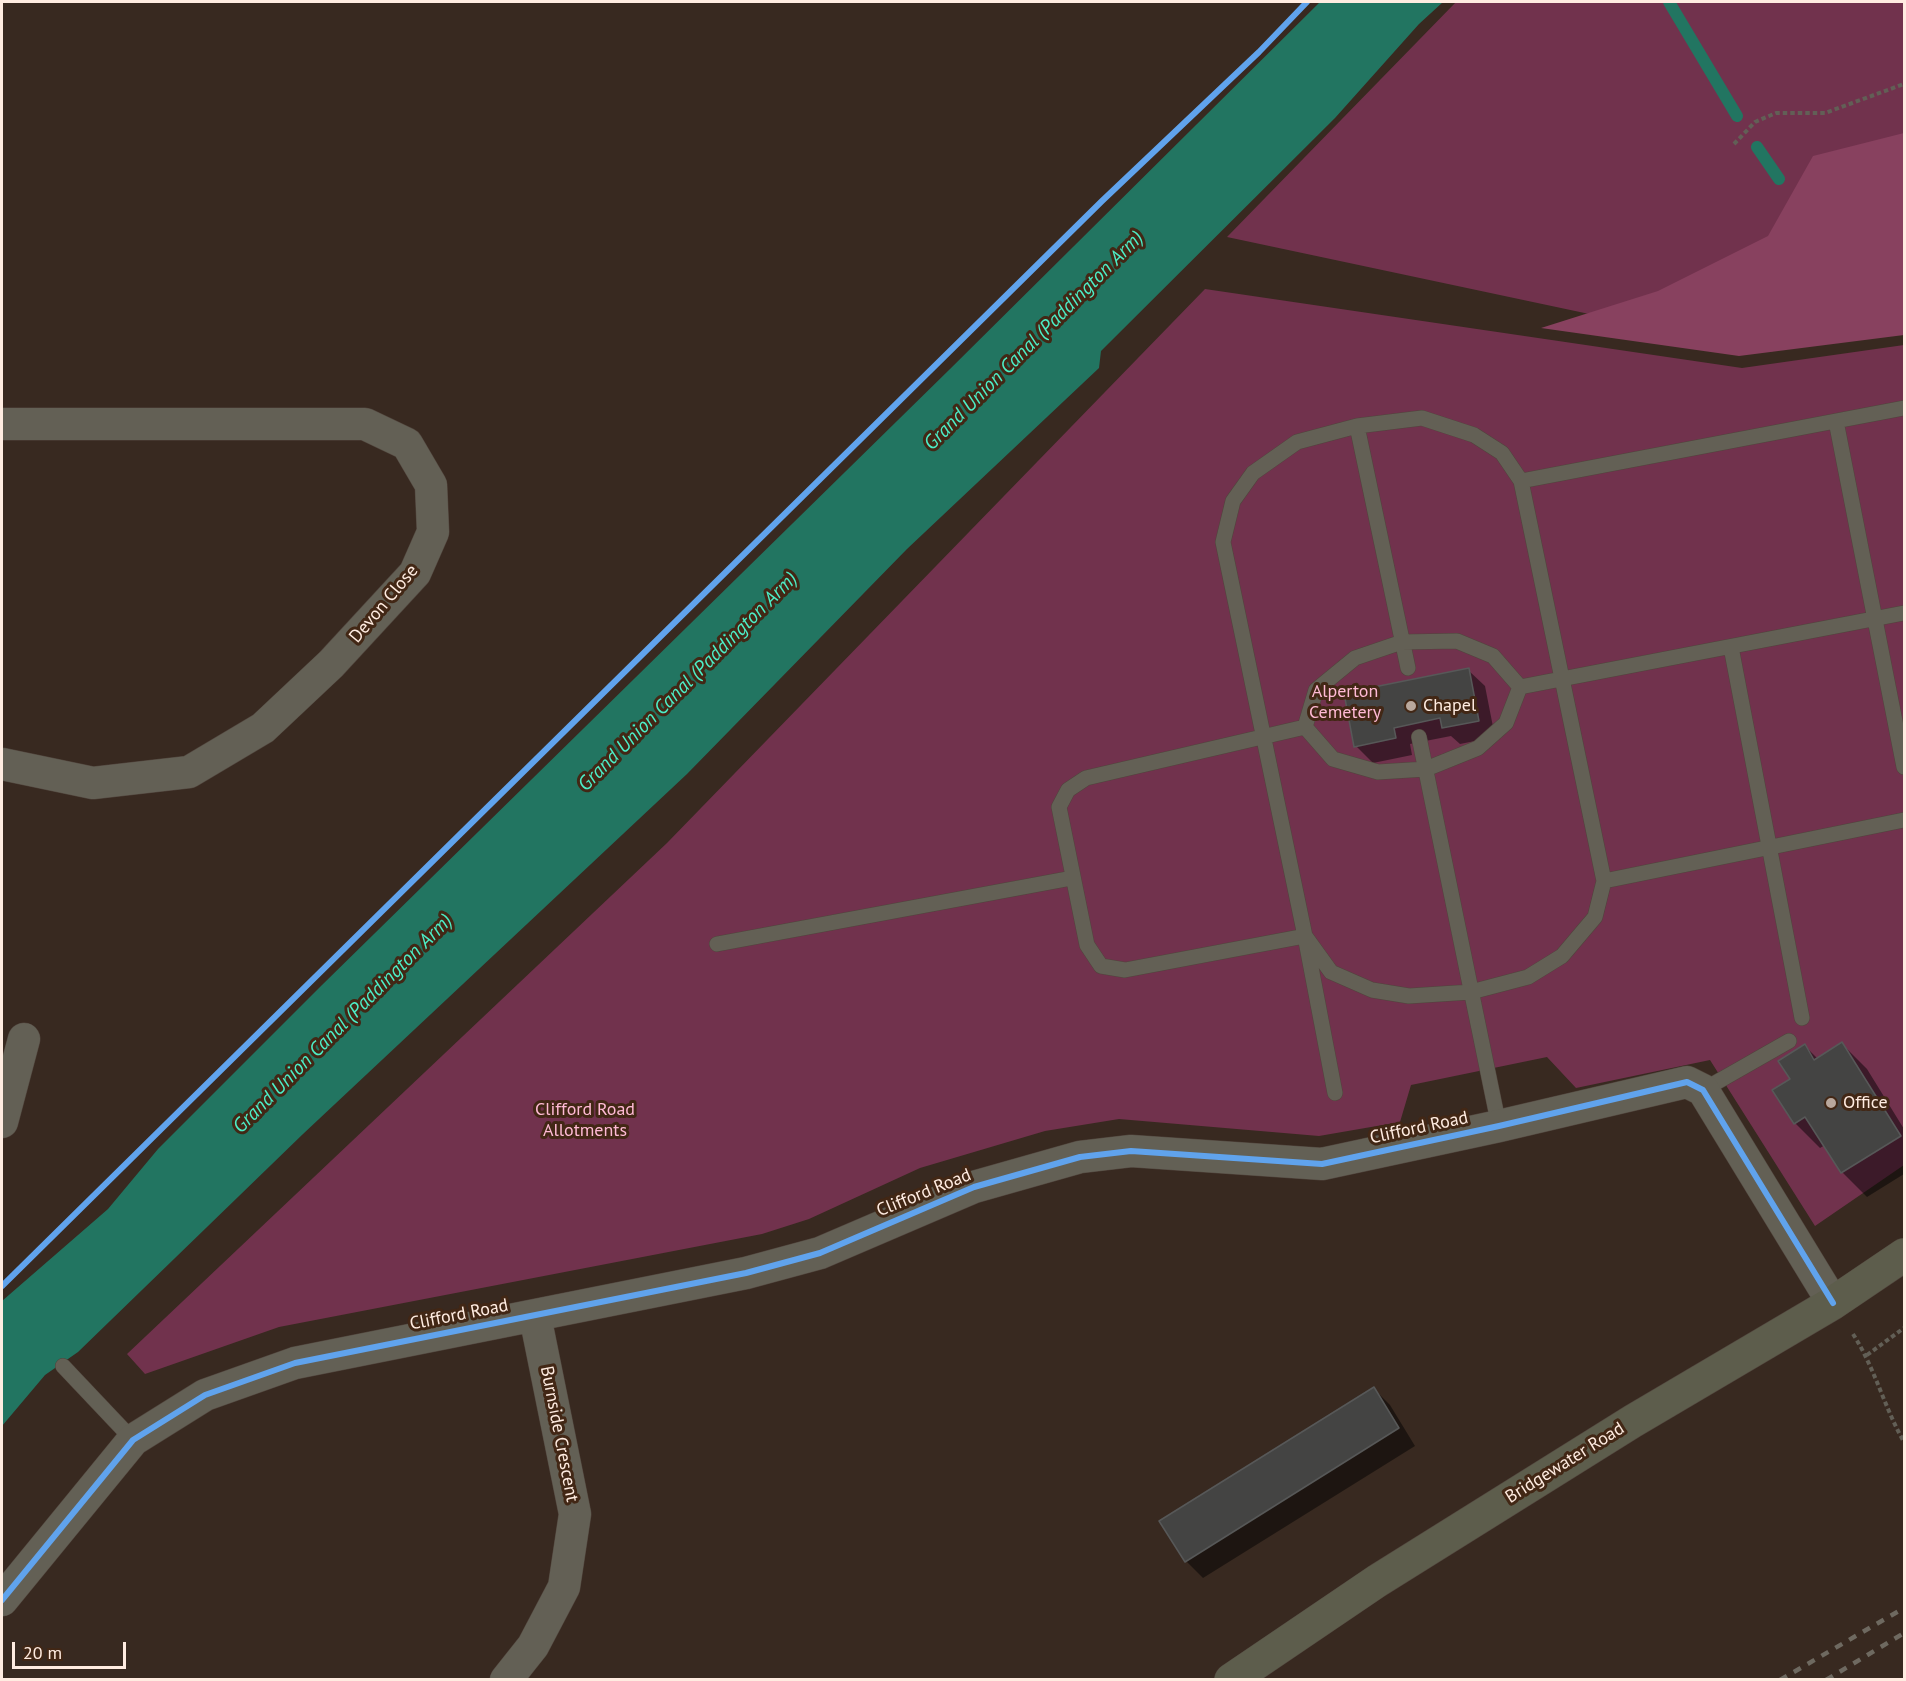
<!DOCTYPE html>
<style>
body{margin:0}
#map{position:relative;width:1906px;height:1681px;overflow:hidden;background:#382920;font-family:"PT Sans",sans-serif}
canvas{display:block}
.frame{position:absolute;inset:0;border:3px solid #ffece1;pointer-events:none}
.scale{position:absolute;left:12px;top:1642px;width:114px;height:27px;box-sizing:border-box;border:3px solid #ffece1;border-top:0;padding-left:8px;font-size:18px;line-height:21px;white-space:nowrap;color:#ffece1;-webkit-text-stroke:4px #422715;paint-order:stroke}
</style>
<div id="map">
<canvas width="1906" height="1681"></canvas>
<div class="frame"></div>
<div class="scale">20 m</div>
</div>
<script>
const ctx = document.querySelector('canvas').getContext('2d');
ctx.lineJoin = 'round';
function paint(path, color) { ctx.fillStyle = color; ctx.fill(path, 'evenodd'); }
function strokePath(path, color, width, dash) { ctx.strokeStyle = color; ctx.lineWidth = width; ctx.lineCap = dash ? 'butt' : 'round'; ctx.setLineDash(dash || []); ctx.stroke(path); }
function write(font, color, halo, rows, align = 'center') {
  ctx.font = font + ' "PT Sans",sans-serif'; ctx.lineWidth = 6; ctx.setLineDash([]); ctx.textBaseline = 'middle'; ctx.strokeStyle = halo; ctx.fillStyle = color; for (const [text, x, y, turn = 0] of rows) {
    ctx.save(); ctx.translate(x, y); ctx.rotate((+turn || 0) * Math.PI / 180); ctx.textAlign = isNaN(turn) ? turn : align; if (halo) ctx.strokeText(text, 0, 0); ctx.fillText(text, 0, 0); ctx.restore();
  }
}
paint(new Path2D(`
 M1456,2H1904V329L1768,352L1227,237Z
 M1205,289L1742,368L1904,345V1165L1815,1226L1710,1060L1576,1088L1547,1057L1411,1085L1400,1122L1319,1136L1119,1119L1045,1131L920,1168L809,1219L762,1234L279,1327L145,1374L127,1354L667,843Z`), '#71324d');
paint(new Path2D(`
 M1904,133V335L1739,356L1541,328L1658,291L1768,236L1813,156Z`), '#88415f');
paint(new Path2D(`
 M1320,2H1443L1419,24L1335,118L1101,351L1099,368L907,549L687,774L303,1134L78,1352L45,1375L2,1426V1301L108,1209L158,1149L322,985L950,369Z`), '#227561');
paint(new Path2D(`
 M1468,670L1485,686L1495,737L1460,744L1451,736L1410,744L1412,755L1373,763L1356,746Z
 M1842,1044L1867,1069L1904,1129V1174L1867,1197L1842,1172L1825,1145L1820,1148L1795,1123L1792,1079L1805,1046L1818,1059Z
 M1374,1389L1390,1405L1415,1446L1203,1578L1186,1561Z`), '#0007');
strokePath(new Path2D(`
 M1669,2L1737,116
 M1757,147L1779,179`), '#227561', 12);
const building = new Path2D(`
 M1469,668L1479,721L1442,728L1440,718L1394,728L1396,738L1354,747L1344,693Z
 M1842,1042L1901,1136L1841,1173L1805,1117L1794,1124L1772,1090L1790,1079L1778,1061L1805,1044L1814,1060Z
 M1374,1387L1399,1428L1185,1562L1159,1521Z`);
paint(building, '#444443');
strokePath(building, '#575858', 1.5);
const service = new Path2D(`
 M1836,421L1904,767
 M1357,426L1297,442L1253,473L1233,501L1223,542L1305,936L1331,972L1372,990L1409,996L1471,992L1528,977L1562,956L1595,917L1604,881L1521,481L1502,453L1474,435L1422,418L1357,426L1408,668
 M1521,481L1904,408
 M1457,641L1493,656L1520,687L1506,723L1478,748L1426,769L1378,772L1333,759L1305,727L1316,690L1355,658L1402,642Z
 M1731,647L1802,1018
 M1520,687L1904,613
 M1305,727L1086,778L1068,790L1059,807L1087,945L1101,966L1125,970L1305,936L1335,1093
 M1419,737L1499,1126
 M1604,881L1904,820
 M717,944L1072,878
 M1703,1090L1789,1041
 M63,1366L133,1440`);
const minor = new Path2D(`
 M2,424H365L407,444L431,485L433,532L415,573L331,664L263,728L189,772L93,783L2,764
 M2,1122L24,1039
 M2,1600L133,1440L205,1395L295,1363L746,1273L820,1253L974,1187L1080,1157L1131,1151L1322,1164L1499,1126L1687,1082L1703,1090L1833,1303
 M506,1680L533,1646L564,1587L575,1514L535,1316`);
const primary = new Path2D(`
 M1231,1680L1377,1581L1633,1421L1833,1303L1904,1255`);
strokePath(service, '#51453d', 16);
strokePath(minor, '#51453d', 33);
strokePath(primary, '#51453d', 34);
strokePath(new Path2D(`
 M1734,144L1755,122L1776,113H1825L1904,84
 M1853,1334C1875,1368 1884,1407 1904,1442
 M1867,1355L1904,1328`), '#625f56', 4, [4.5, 3]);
strokePath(service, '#636055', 15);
strokePath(minor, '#636055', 32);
strokePath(primary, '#5d5d4c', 33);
strokePath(new Path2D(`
 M1780,1680L1904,1608
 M1826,1680L1904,1633`), '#6e6960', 4.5, [8, 8]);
strokePath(new Path2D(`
 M2,1286L1102,201L1259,52L1307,2
 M2,1600L133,1440L205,1395L295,1363L746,1273L820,1253L974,1187L1080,1157L1131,1151L1322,1164L1499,1126L1687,1082L1703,1090L1833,1303`), '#60a3ed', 6);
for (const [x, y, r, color] of [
 [1411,706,6,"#b9a89d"],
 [1831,1103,6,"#b9a89d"]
]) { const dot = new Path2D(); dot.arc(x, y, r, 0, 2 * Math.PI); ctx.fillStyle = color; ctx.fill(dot); strokePath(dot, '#422715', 2); }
write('18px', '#ffece1', '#422715', [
 ["Devon Close",384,604,-50],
 ["Clifford Road",1419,1128,-12],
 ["Clifford Road",924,1193,-22],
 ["Clifford Road",459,1315,-11],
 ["Burnside Crescent",559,1434,79],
 ["Bridgewater Road",1565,1463,-32]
]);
write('18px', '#ffbad5', '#422715', [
 ["Alperton",1345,692],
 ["Cemetery",1345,713],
 ["Clifford Road",585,1110],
 ["Allotments",585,1131]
]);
write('18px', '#ffece1', '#422715', [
 ["Chapel",1423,706],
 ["Office",1843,1103]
], 'left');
write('italic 20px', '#4ceec7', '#422715', [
 ["Grand Union Canal (Paddington Arm)",1034,341,-45],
 ["Grand Union Canal (Paddington Arm)",688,682,-45],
 ["Grand Union Canal (Paddington Arm)",343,1024,-45]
]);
</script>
